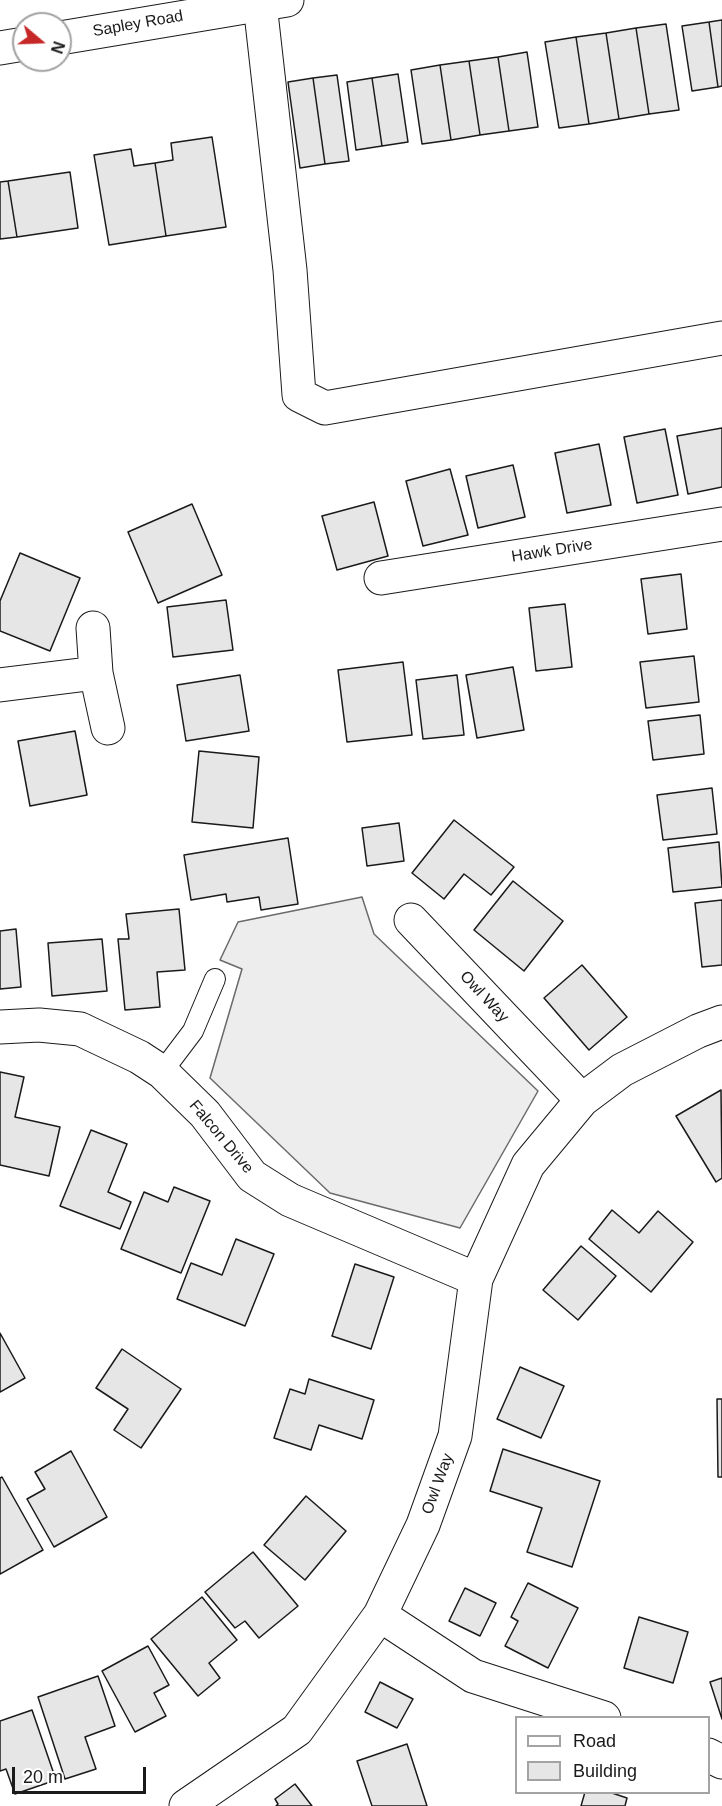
<!DOCTYPE html>
<style>
body{margin:0}
#map{position:relative;width:722px;height:1806px;overflow:hidden;background:#fff;font-family:Helvetica,sans-serif}
canvas{display:block}
.legend{position:absolute;left:515px;top:1716px;width:195px;height:78px;box-sizing:border-box;background:#fff;border:2px solid #a3a3a3;margin:0;padding:8px 10px;list-style:none;font-size:18px;color:#1a1a1a}
.legend li{display:flex;align-items:center;gap:12px;height:30px}
.legend b{width:30px;border:2px solid #a3a3a3}
.north{position:absolute;left:12px;top:12px;width:60px;height:60px;box-sizing:border-box;background:#fff;border:2px solid #a3a3a3;border-radius:50%;rotate:109deg;font-size:16px;font-weight:700;line-height:24px;text-align:center;color:#1a1a1a}
.north::after{content:'';display:block;margin:auto;width:21px;height:27px;background:#c62828;clip-path:polygon(50% 0,100% 100%,50% 72%,0 100%)}
.scale{position:absolute;left:12px;top:1767px;width:134px;height:27px;box-sizing:border-box;border:3px solid #1a1a1a;border-top:0;padding-left:8px;font-size:18px;line-height:21px;white-space:nowrap;color:#1a1a1a;-webkit-text-stroke:4px #fff;paint-order:stroke}
</style>
<div id="map">
<canvas width="722" height="1806"></canvas>
<ul class="legend">
<li><b style="height:8px;background:#fff"></b>Road</li>
<li><b style="height:16px;background:#e6e6e6"></b>Building</li>
</ul>
<div class="north">N</div>
<div class="scale">20 m</div>
</div>
<script>
const ctx = document.querySelector('canvas').getContext('2d');
ctx.lineJoin = 'round';
function paint(path, color) { ctx.fillStyle = color; ctx.fill(path, 'evenodd'); }
function strokePath(path, color, width, dash) { ctx.strokeStyle = color; ctx.lineWidth = width; ctx.lineCap = dash ? 'butt' : 'round'; ctx.setLineDash(dash || []); ctx.stroke(path); }
function write(font, color, halo, rows, align = 'center') {
  ctx.font = font + ' Helvetica,sans-serif'; ctx.lineWidth = 4.5; ctx.setLineDash([]); ctx.textBaseline = 'middle'; ctx.strokeStyle = halo; ctx.fillStyle = color; for (const [text, x, y, turn = 0] of rows) {
    ctx.save(); ctx.translate(x, y); ctx.rotate((+turn || 0) * Math.PI / 180); ctx.textAlign = isNaN(turn) ? turn : align; if (halo) ctx.strokeText(text, 0, 0); ctx.fillText(text, 0, 0); ctx.restore();
  }
}
const built = new Path2D(`
 M362,897L374,934L538,1091L460,1228L330,1193L210,1078L242,969L220,960L238,922Z`);
paint(built, '#ededed');
strokePath(built, '#6a6a6a', 1.5);
const building = new Path2D(`
 M722,20V86L718,87L709,22Z
 M709,22L718,87L692,91L682,26Z
 M666,24L679,110L649,114L636,28Z
 M636,28L649,114L619,119L606,33Z
 M606,33L619,119L589,124L576,37Z
 M576,37L589,124L559,128L545,42Z
 M527,52L538,127L509,131L498,57Z
 M498,57L509,131L480,135L469,61Z
 M469,61L480,135L451,140L440,65Z
 M440,65L451,140L422,144L411,70Z
 M398,74L408,142L382,146L372,78Z
 M337,75L349,161L325,164L313,78Z
 M313,78L325,164L300,168L288,82Z
 M372,78L382,146L356,150L347,82Z
 M212,137L226,227L166,236L155,163L173,160L171,143Z
 M131,149L134,166L155,163L166,236L109,245L94,155Z
 M70,172L78,228L17,237L8,181Z
 M8,181L17,237L0,239V182Z
 M722,428V487L688,494L677,436Z
 M665,429L678,495L637,503L624,437Z
 M599,444L611,505L567,513L555,453Z
 M513,465L525,517L478,528L466,476Z
 M450,469L468,535L423,546L406,481Z
 M374,502L388,556L337,570L322,516Z
 M192,504L222,575L158,603L128,532Z
 M20,553L80,578L50,651L0,631V601Z
 M681,574L687,629L648,634L641,579Z
 M226,600L233,650L173,657L167,607Z
 M565,604L572,667L536,671L529,608Z
 M694,656L699,702L646,708L640,662Z
 M403,662L412,735L347,742L338,670Z
 M513,667L524,730L477,738L466,675Z
 M240,675L249,731L186,741L177,685Z
 M457,675L464,735L423,739L416,680Z
 M700,715L704,754L653,760L648,721Z
 M75,731L87,795L30,806L18,741Z
 M199,751L259,757L253,828L192,822Z
 M712,788L717,834L663,840L657,795Z
 M454,820L514,867L491,895L464,874L444,899L412,873Z
 M399,823L404,861L367,866L362,828Z
 M288,838L298,904L261,910L259,897L227,902L226,894L191,900L184,855Z
 M719,842L722,887L673,892L668,848Z
 M513,881L563,921L524,971L474,930Z
 M722,900V965L702,967L695,903Z
 M179,909L185,970L157,972L160,1007L125,1010L118,939H129L126,914Z
 M16,929L21,987L0,989V931Z
 M102,939L107,991L52,996L48,943Z
 M582,965L627,1017L589,1050L544,998Z
 M0,1072L24,1077L15,1117L60,1127L49,1176L0,1165Z
 M721,1090L722,1178L716,1182L676,1116Z
 M91,1130L127,1144L108,1192L131,1202L120,1229L60,1206Z
 M174,1187L210,1201L181,1273L121,1249L144,1192L168,1202Z
 M612,1210L639,1233L658,1211L693,1242L651,1292L589,1239Z
 M236,1239L274,1254L245,1326L177,1299L191,1263L222,1275Z
 M581,1246L616,1276L578,1320L543,1290Z
 M355,1264L394,1277L371,1349L332,1336Z
 M0,1333L25,1378L0,1392Z
 M122,1349L181,1389L141,1448L114,1430L128,1409L96,1388Z
 M520,1367L564,1386L541,1438L497,1419Z
 M309,1379L374,1400L362,1439L319,1425L311,1450L274,1438L290,1389L305,1394Z
 M717,1399H722V1477H718Z
 M503,1449L600,1481L572,1567L527,1552L542,1508L490,1491Z
 M71,1451L107,1517L54,1547L27,1499L45,1489L35,1472Z
 M2,1477L43,1550L0,1574V1478Z
 M306,1496L346,1531L305,1580L264,1545Z
 M253,1552L298,1606L259,1638L245,1621L235,1628L205,1592Z
 M528,1583L578,1608L548,1668L505,1646L518,1621L511,1617Z
 M465,1588L496,1603L480,1636L449,1621Z
 M202,1597L237,1640L209,1663L220,1678L198,1696L151,1639Z
 M639,1617L688,1632L673,1683L624,1668Z
 M148,1646L169,1685L154,1693L166,1716L135,1732L102,1671Z
 M98,1676L115,1726L85,1737L96,1769L65,1779L38,1697Z
 M722,1678V1719L710,1682Z
 M380,1682L413,1699L397,1728L365,1712Z
 M32,1710L56,1780L15,1794L6,1769L0,1771V1721Z
 M407,1744L427,1806H372L357,1761Z
 M295,1784L312,1806H276L278,1804L275,1799Z
 M585,1792H609L627,1798L625,1806H581Z`);
paint(building, '#e6e6e6');
strokePath(building, '#1a1a1a', 1.5);
const service = new Path2D(`
 M162,1072L193,1031L215,979`);
const minor = new Path2D(`
 M260,4L290,270L299,395L325,408L722,338
 M381,578L722,524
 M93,628L96,673L108,728
 M0,685L96,673
 M411,920L582,1100
 M0,1027L39,1025L80,1029L139,1057L162,1072L205,1114L252,1176L290,1200L476,1279
 M380,1615L473,1676L604,1718
 M708,1755L722,1762
 M186,1806L297,1730L380,1615L423,1525L455,1436L476,1279L528,1165L582,1100L622,1070L698,1031L722,1022`);
const tertiary = new Path2D(`
 M60,38L287,0
 M0,48L24,44`);
strokePath(service, '#1a1a1a', 22);
strokePath(minor, '#1a1a1a', 35);
strokePath(tertiary, '#1a1a1a', 35);
strokePath(service, '#fff', 20);
strokePath(minor, '#fff', 33);
strokePath(tertiary, '#fff', 33);
write('16px', '#1a1a1a', '#fff', [
 ["Sapley Road",138,24,-10],
 ["Hawk Drive",552,551,-9],
 ["Owl Way",484,997,47],
 ["Falcon Drive",221,1137,50],
 ["Owl Way",438,1484,-70]
]);
</script>
